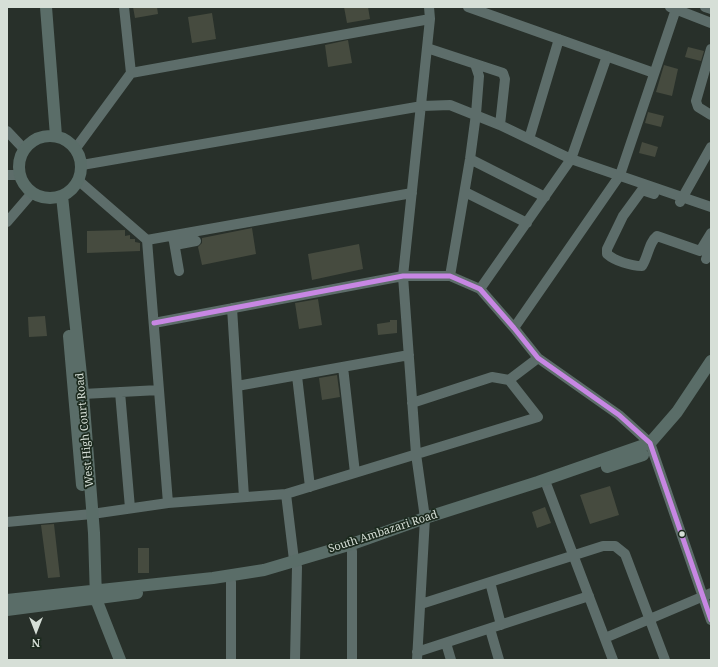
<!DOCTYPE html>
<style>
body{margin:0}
#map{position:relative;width:718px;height:667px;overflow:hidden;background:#28302a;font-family:"Noto Serif",serif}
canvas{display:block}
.frame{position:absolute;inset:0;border:8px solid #d6dfd7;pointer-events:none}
.north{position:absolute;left:16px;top:611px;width:40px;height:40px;-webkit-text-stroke:3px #1c2a1e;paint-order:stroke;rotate:180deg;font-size:11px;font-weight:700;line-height:16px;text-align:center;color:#d6dfd7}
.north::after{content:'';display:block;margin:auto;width:14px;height:18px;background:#d6dfd7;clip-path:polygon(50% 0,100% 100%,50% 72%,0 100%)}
</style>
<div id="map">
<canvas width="718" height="667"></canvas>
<div class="frame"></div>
<div class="north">N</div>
</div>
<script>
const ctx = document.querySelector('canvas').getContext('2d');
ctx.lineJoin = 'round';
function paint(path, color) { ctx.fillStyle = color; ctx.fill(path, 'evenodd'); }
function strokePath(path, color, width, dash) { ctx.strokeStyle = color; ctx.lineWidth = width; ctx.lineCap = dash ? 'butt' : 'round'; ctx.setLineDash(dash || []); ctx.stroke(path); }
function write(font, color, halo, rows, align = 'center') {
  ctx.font = font + ' "Noto Serif",serif'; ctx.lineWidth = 3.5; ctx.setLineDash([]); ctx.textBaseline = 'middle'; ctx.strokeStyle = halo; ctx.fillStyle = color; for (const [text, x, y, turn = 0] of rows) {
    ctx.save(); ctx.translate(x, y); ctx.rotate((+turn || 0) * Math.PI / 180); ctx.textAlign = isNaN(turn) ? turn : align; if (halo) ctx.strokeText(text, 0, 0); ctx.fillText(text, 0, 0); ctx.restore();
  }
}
paint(new Path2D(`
 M133,7H157L158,14L135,18Z
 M344,7H368L370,19L347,23Z
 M212,13L216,39L192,43L188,17Z
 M348,40L352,63L328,67L325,45Z
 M688,47L704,51L701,61L685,57Z
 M664,65L678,69L672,96L656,92Z
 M648,112L664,116L661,127L645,123Z
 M642,142L658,147L655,157L639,153Z
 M252,228L256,254L202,265L198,247L202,243V238Z
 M125,230V236L130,235V239H135V242L140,243V251L87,253V231Z
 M359,244L363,269L312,280L308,254Z
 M318,299L322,325L299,329L295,303Z
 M45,316L47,336L29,337L28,317Z
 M390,320H397V333L378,335L377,324L390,322Z
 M337,375L340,397L322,400L319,378Z
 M610,486L619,515L590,524L580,495Z
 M545,507L551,523L537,528L532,512Z
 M54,524L60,577L48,578L41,525Z
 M138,548H149V573H138Z`), '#464b3f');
strokePath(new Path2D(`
 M468,7L654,73
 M670,7L711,23
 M705,7L711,9
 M427,48L503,73L505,79L500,125
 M711,49L696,101L698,107L711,115
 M131,73L430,19
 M7,131L24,149
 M529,139L559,39
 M76,148L131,73L124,7
 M470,159L545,197
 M82,165L422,106L450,105L500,125L571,159L711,207
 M7,175H20
 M79,181L147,240L412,193
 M465,192L527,223
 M654,194L642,190L623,216L607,249V254C615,261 631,266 642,266C648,257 649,242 657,236L700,251L711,233
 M680,202L711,147
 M7,222L32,193
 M173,236L179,271
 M147,240L168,503
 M175,245L196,241
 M706,259L711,248
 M450,276L470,159L476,114L479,76L475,64
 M480,289L571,159L607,56
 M232,308L244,497
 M154,323L403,276H450L480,289L514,328L538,358L619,415L650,443L711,620
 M514,328L620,175L676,9
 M343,367L355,473
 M297,376L310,487
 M509,380L538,358
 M237,386L409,355
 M120,392L130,508
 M83,394L159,390
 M547,486L613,660
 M286,494L294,560
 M7,522L92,514L168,503L286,494L538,417L509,380L492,377L412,403
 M231,582V660
 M490,582L501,625
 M421,604L603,546H615L625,554L665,660
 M490,629L499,660
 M605,638L711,593
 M446,643L451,660
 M417,652L589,596
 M295,660L297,567
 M352,660V551
 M417,660L425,518L416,454L403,276L430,19L429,7`), '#5d6d6a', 10);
strokePath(new Path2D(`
 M46,7L56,136
 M19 167a31 31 0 1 1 62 0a31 31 0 1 1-62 0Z
 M62,196L83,394L94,533L96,599L120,660
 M69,336L82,485
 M607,467L643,455
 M7,600L213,578L264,570L352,544L425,518L538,482L650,443L677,412L711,361
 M7,610L137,593`), '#5a6d68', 12);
strokePath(new Path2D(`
 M154,323L403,276H450L480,289L514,328L538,358L619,415L650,443L711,620`), '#c787e3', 5);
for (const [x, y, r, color] of [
 [682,534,3.5,"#d6dfd7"]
]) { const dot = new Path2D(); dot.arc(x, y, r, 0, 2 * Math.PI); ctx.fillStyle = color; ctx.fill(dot); strokePath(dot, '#1c2a1e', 1.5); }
write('11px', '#d6dfd7', '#1c2a1e', [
 ["West High Court Road",85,430,-95],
 ["South Ambazari Road",383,532,-18]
]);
</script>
